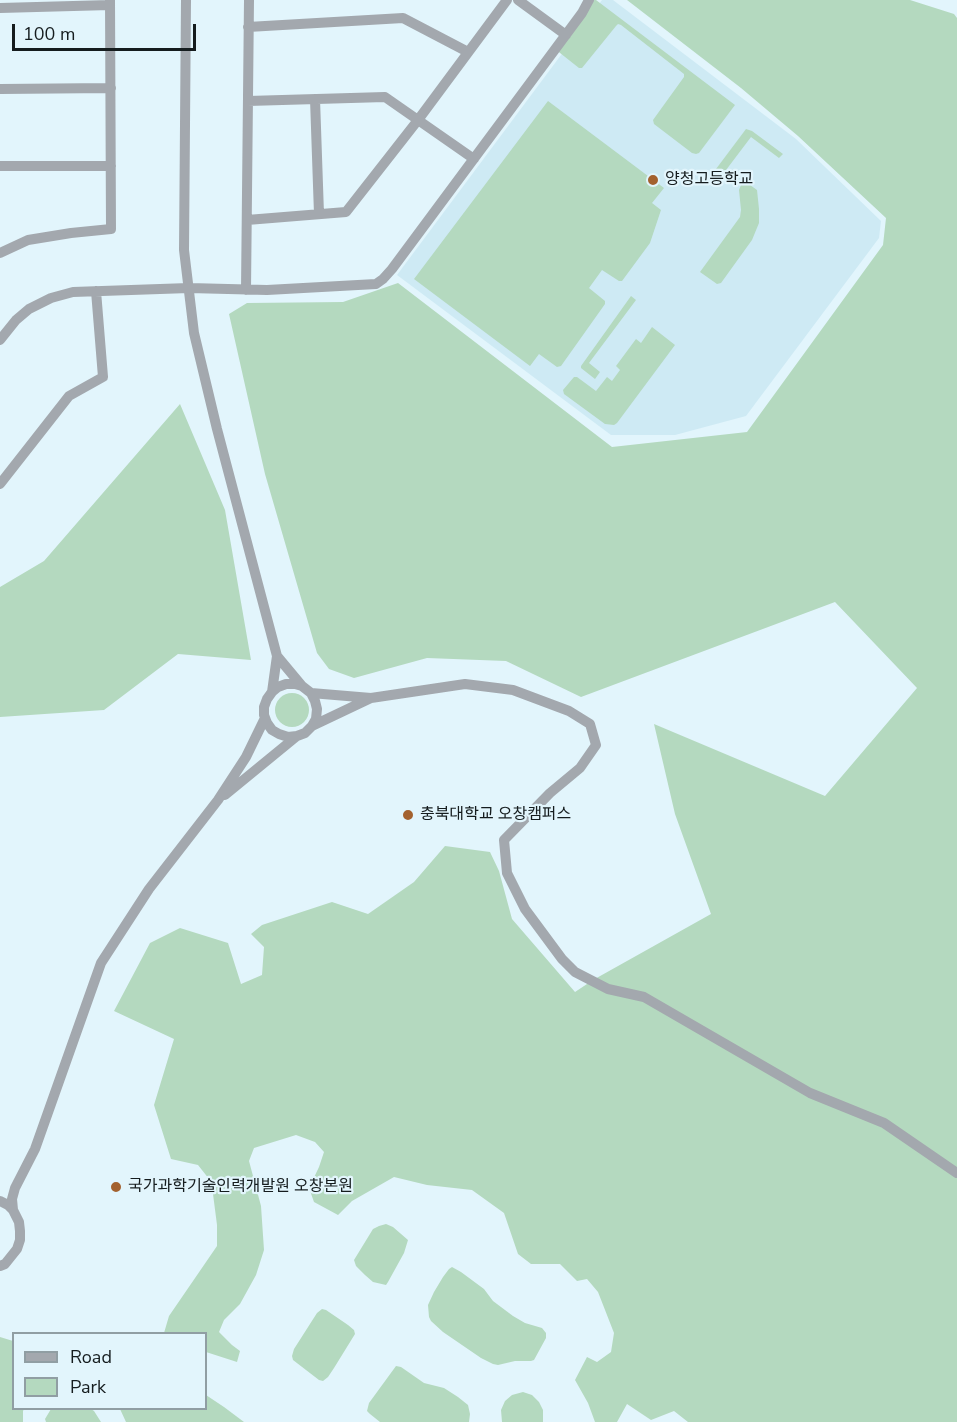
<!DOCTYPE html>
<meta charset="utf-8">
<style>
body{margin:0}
#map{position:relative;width:957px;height:1422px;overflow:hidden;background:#e2f5fc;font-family:"Nunito Sans",sans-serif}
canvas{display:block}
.legend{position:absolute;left:12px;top:1332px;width:195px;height:78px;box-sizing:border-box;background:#e2f5fc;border:2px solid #909ea3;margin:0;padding:8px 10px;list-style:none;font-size:18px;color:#151c1e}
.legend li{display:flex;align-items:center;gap:12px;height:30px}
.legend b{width:30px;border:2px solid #909ea3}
.scale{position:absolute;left:12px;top:24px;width:184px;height:27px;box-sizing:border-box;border:3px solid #151c1e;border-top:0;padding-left:8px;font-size:18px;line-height:21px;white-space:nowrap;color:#151c1e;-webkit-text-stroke:4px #e2f5fc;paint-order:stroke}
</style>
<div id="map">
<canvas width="957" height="1422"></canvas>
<ul class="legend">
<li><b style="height:8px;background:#a3a8ae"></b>Road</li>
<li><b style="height:16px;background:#b4d9bf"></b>Park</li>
</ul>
<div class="scale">100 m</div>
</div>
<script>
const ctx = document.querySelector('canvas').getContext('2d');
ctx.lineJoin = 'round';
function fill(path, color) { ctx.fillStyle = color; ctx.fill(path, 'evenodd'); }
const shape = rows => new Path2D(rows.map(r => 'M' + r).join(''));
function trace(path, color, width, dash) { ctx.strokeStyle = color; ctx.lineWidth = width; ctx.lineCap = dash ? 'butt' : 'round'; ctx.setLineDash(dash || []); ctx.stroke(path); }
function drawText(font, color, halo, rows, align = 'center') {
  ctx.font = font + ' "Nunito Sans","Noto Sans KR",sans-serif'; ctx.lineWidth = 4.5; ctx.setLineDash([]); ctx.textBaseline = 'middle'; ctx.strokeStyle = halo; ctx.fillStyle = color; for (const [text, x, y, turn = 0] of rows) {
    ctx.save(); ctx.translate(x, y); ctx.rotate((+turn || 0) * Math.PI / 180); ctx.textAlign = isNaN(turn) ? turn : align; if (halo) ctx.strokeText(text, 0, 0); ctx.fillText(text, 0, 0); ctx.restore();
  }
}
const built = shape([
 [602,0,613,0,796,139,881,221,879,238,746,416,675,435,611,435,397,275]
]);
const green = shape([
 [589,0,596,0,735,105,699,153,696,154,692,153,654,124,653,120,684,77,684,74,621,25,618,24,616,26,582,68,579,68,555,49],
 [627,0,910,0,954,14,957,18,957,1422,688,1422,674,1411,651,1420,627,1404,617,1422,595,1422,588,1403,575,1380,587,1357,597,1362,611,1352,614,1333,598,1292,587,1279,577,1281,560,1264,531,1264,518,1254,504,1213,472,1190,427,1185,394,1177,352,1201,338,1215,314,1202,309,1188,319,1167,324,1152,315,1142,296,1135,254,1148,249,1161,261,1206,264,1250,256,1275,240,1304,224,1320,219,1332,232,1345,240,1351,237,1362,206,1352,206,1334,164,1333,169,1316,217,1246,217,1225,213,1194,213,1184,198,1165,171,1159,154,1105,174,1039,114,1011,150,943,180,928,228,943,241,984,262,975,264,947,251,934,262,925,332,902,368,914,414,882,445,846,490,852,499,871,512,919,575,992,593,980,711,914,675,814,654,724,825,796,917,688,835,602,581,697,506,661,427,658,354,678,329,669,317,653,265,474,229,314,247,303,343,302,398,283,612,447,747,432,883,245,886,218,798,136,741,88],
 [548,101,664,188,652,203,661,210,650,243,622,281,619,281,602,270,589,288,605,301,605,304,561,366,557,367,539,354,530,366,414,279],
 [746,129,752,131,783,154,779,158,751,137,723,174,718,175,716,172,716,169],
 [743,180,757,190,759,209,759,223,752,240,721,283,717,284,700,272,740,217,741,210,739,190],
 [631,296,636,300,589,363,600,372,595,379,581,368,581,366],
 [652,327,675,345,617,423,614,425,605,424,564,394,563,390,574,377,577,377,596,391,607,377,612,381,620,370,616,366,636,339,641,343],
 [180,404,225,510,251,660,178,654,104,710,0,717,0,587,44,561],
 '275 710a17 17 0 1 1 34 0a17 17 0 1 1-34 0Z',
 [386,1224,393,1227,408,1240,404,1253,388,1282,386,1285,373,1282,365,1275,356,1266,354,1260,373,1229,379,1226],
 [452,1267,461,1272,484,1289,493,1301,513,1316,525,1323,542,1328,546,1333,546,1338,534,1360,531,1361,515,1361,498,1365,493,1364,481,1358,443,1332,431,1321,429,1317,428,1305,434,1292,443,1277,449,1269],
 [322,1309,326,1310,348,1325,354,1330,355,1334,334,1368,328,1377,323,1381,319,1380,293,1360,292,1356,294,1349,317,1313],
 [0,1337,13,1341,14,1408,24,1409,23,1411,23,1422,0,1422],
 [396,1366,401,1367,424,1383,444,1388,458,1397,468,1405,470,1414,469,1422,380,1422,370,1414,367,1411,369,1403],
 [523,1392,532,1395,539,1402,543,1410,543,1422,502,1422,501,1410,505,1401,512,1395],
 [206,1395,224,1407,244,1422,126,1422,120,1409,206,1408],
 [91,1409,94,1411,101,1422,46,1422,45,1419,51,1409]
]);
const minor = shape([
 [186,0,184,250,194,333,217,429,277,656,272,692],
 [518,0,566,35],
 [0,8,110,5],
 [248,27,403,18,468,52],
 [0,89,111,88],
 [315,99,319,214],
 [248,101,385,97,474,159],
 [0,166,111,166],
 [247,220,346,212,418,120,507,0],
 [0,253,28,240,71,233,111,229,110,0],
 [246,290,249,0],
 [0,340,16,320,29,309,51,298,73,292,189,288,267,290,376,284,383,279,392,269,582,13,589,0],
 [0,484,69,396,103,377,96,291],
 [277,656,302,686,311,693,315,701,317,709,316,719,312,726,305,733,297,736,288,737,279,734,272,730,267,723,264,715,264,707,267,699,272,692,278,687,286,684,295,684,302,686],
 [311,693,371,698,465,684,513,690,569,711,590,724,596,745,580,768,550,793,504,840,507,873,525,909,562,959,575,972,608,989,644,997,810,1093,884,1123,957,1173],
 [312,726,371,698],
 [225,795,297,736],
 [0,1201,8,1205,13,1210,19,1222,20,1231,20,1240,17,1249,5,1264,0,1266],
 [13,1210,12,1199,15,1188,35,1149,101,963,149,889,218,800,246,757,265,718]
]);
const markers = [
 [653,180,6,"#a3612e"],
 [408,815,6,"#a3612e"],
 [116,1187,6,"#a3612e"]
];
const poiNames = [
 ["양청고등학교",665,180],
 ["충북대학교 오창캠퍼스",420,815],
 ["국가과학기술인력개발원 오창본원",128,1187]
];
fill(built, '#ceeaf4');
fill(green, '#b4d9bf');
trace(minor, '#a3a8ae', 10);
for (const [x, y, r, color] of markers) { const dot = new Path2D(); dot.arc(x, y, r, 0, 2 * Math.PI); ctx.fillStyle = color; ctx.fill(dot); trace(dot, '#e2f5fc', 2); }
drawText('16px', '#151c1e', '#e2f5fc', poiNames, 'left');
</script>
